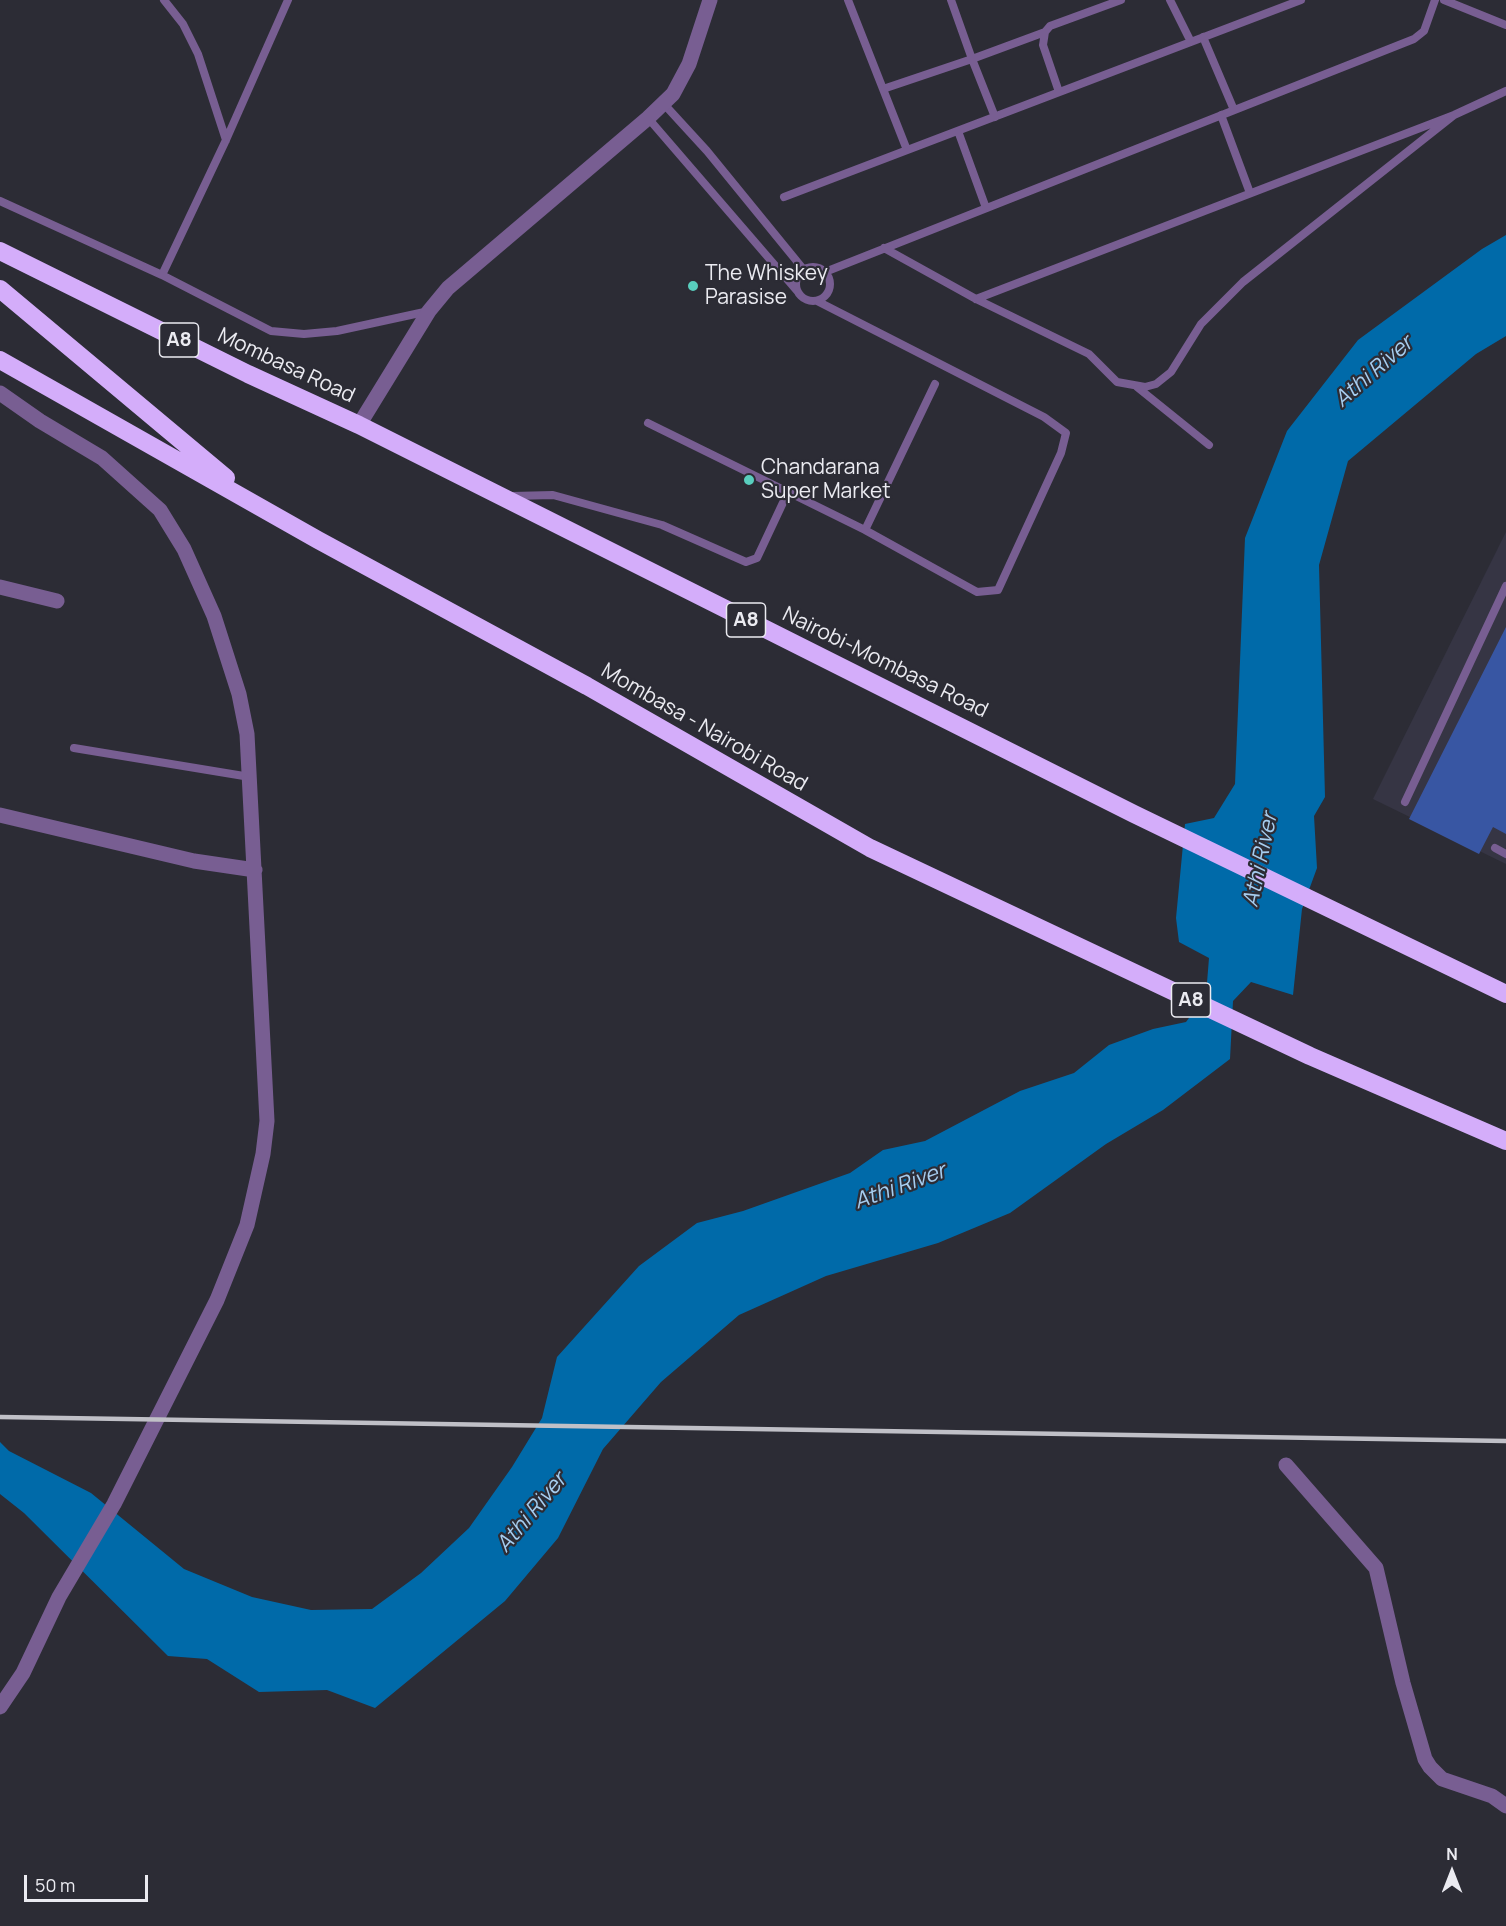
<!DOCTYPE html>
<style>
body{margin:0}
#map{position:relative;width:1506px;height:1926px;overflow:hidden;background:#2c2c35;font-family:Manrope,sans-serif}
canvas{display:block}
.north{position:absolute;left:1422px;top:1842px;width:60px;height:60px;-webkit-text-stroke:4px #2c2c35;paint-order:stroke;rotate:0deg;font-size:16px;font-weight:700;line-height:24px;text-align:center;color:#ebebf1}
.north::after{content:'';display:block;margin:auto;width:21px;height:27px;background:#ebebf1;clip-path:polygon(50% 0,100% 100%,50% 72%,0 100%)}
.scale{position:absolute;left:24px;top:1875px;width:124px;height:27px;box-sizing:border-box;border:3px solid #ebebf1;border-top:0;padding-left:8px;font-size:18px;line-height:21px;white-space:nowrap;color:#ebebf1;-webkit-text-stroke:4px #2c2c35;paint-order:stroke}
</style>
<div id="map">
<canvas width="1506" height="1926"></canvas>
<div class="north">N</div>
<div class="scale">50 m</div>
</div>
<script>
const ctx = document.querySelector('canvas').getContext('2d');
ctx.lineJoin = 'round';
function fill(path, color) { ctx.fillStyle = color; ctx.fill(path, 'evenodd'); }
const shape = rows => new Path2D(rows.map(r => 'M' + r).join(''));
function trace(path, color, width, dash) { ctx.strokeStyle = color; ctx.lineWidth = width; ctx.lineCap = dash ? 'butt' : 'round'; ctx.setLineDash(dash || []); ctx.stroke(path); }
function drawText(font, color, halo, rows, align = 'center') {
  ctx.font = font + ' Manrope,sans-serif'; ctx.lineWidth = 4.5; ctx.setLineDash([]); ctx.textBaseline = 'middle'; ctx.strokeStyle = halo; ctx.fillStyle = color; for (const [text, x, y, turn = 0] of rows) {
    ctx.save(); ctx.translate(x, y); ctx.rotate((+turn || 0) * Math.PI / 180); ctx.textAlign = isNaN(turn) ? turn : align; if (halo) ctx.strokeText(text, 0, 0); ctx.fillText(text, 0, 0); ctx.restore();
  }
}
const built = shape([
 [1506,532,1506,864,1373,799]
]);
const water = shape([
 [1506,235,1506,336,1476,354,1348,461,1319,565,1325,797,1314,816,1317,868,1302,909,1293,995,1251,982,1233,1001,1230,1059,1163,1110,1106,1144,1010,1213,938,1243,826,1276,739,1315,661,1382,603,1449,558,1538,505,1601,375,1708,327,1690,259,1692,207,1659,168,1656,24,1513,0,1494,0,1442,9,1451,91,1493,184,1569,252,1597,311,1610,372,1609,421,1573,469,1528,512,1467,542,1418,557,1357,639,1266,697,1223,743,1211,850,1173,883,1150,925,1141,1020,1091,1074,1073,1109,1045,1153,1029,1186,1022,1206,995,1209,958,1179,942,1176,918,1185,824,1214,818,1235,784,1245,538,1287,431,1358,340,1482,249]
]);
const building = shape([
 [1506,627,1506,834,1493,827,1479,854,1409,819]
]);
const lane = shape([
 [164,0,183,24,198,54,226,140],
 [848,0,907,150],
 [951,0,972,59,1045,32],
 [1170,0,1191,42],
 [1444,0,1506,25],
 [1203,37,1234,110],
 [883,89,972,59,995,117],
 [1059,92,1043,45,1045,32,1050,26,1121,0],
 [663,103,707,151,804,270],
 [1221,115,1250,193],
 [648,118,798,292],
 [958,131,986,208],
 [784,197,1301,0],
 [0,201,162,275,271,331,304,334,337,331,429,311],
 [884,248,976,299,1089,354,1117,382,1145,387,1156,384,1171,372,1201,324,1243,282,1454,115],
 '796 284a17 17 0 1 1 34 0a17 17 0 1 1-34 0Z',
 [825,272,1414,39,1424,31,1435,0],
 [162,275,226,140,288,0],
 [976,299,1454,115,1506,91],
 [1137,387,1209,445],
 [788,492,865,530,977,592,998,590,1061,453,1066,433,1044,417,817,301],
 [512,496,553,495,662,525,746,562,757,558,788,492,648,423],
 [865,530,935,384],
 [74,748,250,777],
 [1405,802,1506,586],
 [1495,848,1506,854]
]);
const street = shape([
 [0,393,40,421,102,458,160,510,184,549,214,616,239,694,247,734,267,1121,263,1154,247,1225,217,1300,114,1504,59,1597,23,1673,0,1707],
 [359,425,429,311,448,288,648,118,673,94,689,64,710,0],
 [0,587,57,601],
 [0,815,194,861,255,870],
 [1286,1465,1376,1568,1403,1683,1425,1759,1430,1767,1442,1779,1492,1796,1506,1806]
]);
const highway = shape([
 [0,251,248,374,359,425,1134,814,1506,994],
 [0,289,226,478],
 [0,360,318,540,587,686,870,848,1310,1056,1506,1141]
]);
const rail = shape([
 [0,1417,1506,1441]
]);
const markers = [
 [693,286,6,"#59cebe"],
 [749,480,6,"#59cebe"]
];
const shields = [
 [179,340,39],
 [746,620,39],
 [1191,1000,39]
];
const shieldNames = [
 ["A8",179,340],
 ["A8",746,620],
 ["A8",1191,1000]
];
const poiNames = [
 ["The Whiskey",705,274],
 ["Parasise",705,298],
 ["Chandarana",761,468],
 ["Super Market",761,492]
];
const streetNames = [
 ["Mombasa Road",286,366,25],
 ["Nairobi-Mombasa Road",885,663,26],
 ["Mombasa - Nairobi Road",704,728,30]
];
const waterNames = [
 ["Athi River",1374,372,-41],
 ["Athi River",1261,860,-78],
 ["Athi River",900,1187,-20],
 ["Athi River",532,1513,-50]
];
fill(built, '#363544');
fill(water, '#006aa9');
fill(building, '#3856a3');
trace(lane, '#785e92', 8);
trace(street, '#785e92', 15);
trace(highway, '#d4adfa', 18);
trace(rail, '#c0c0c7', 4.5);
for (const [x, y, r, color] of markers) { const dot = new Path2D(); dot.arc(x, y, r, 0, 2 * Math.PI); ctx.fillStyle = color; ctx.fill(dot); trace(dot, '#2c2c35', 2); }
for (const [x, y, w] of shields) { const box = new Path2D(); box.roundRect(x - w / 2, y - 17, w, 34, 4.5); ctx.fillStyle = '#2c2c35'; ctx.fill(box); trace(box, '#ebebf1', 1.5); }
drawText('bold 20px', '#ebebf1', null, shieldNames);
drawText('21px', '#ebebf1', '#2c2c35', poiNames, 'left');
drawText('21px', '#ebebf1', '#2c2c35', streetNames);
drawText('italic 22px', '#a6cdef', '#2c2c35', waterNames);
</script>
